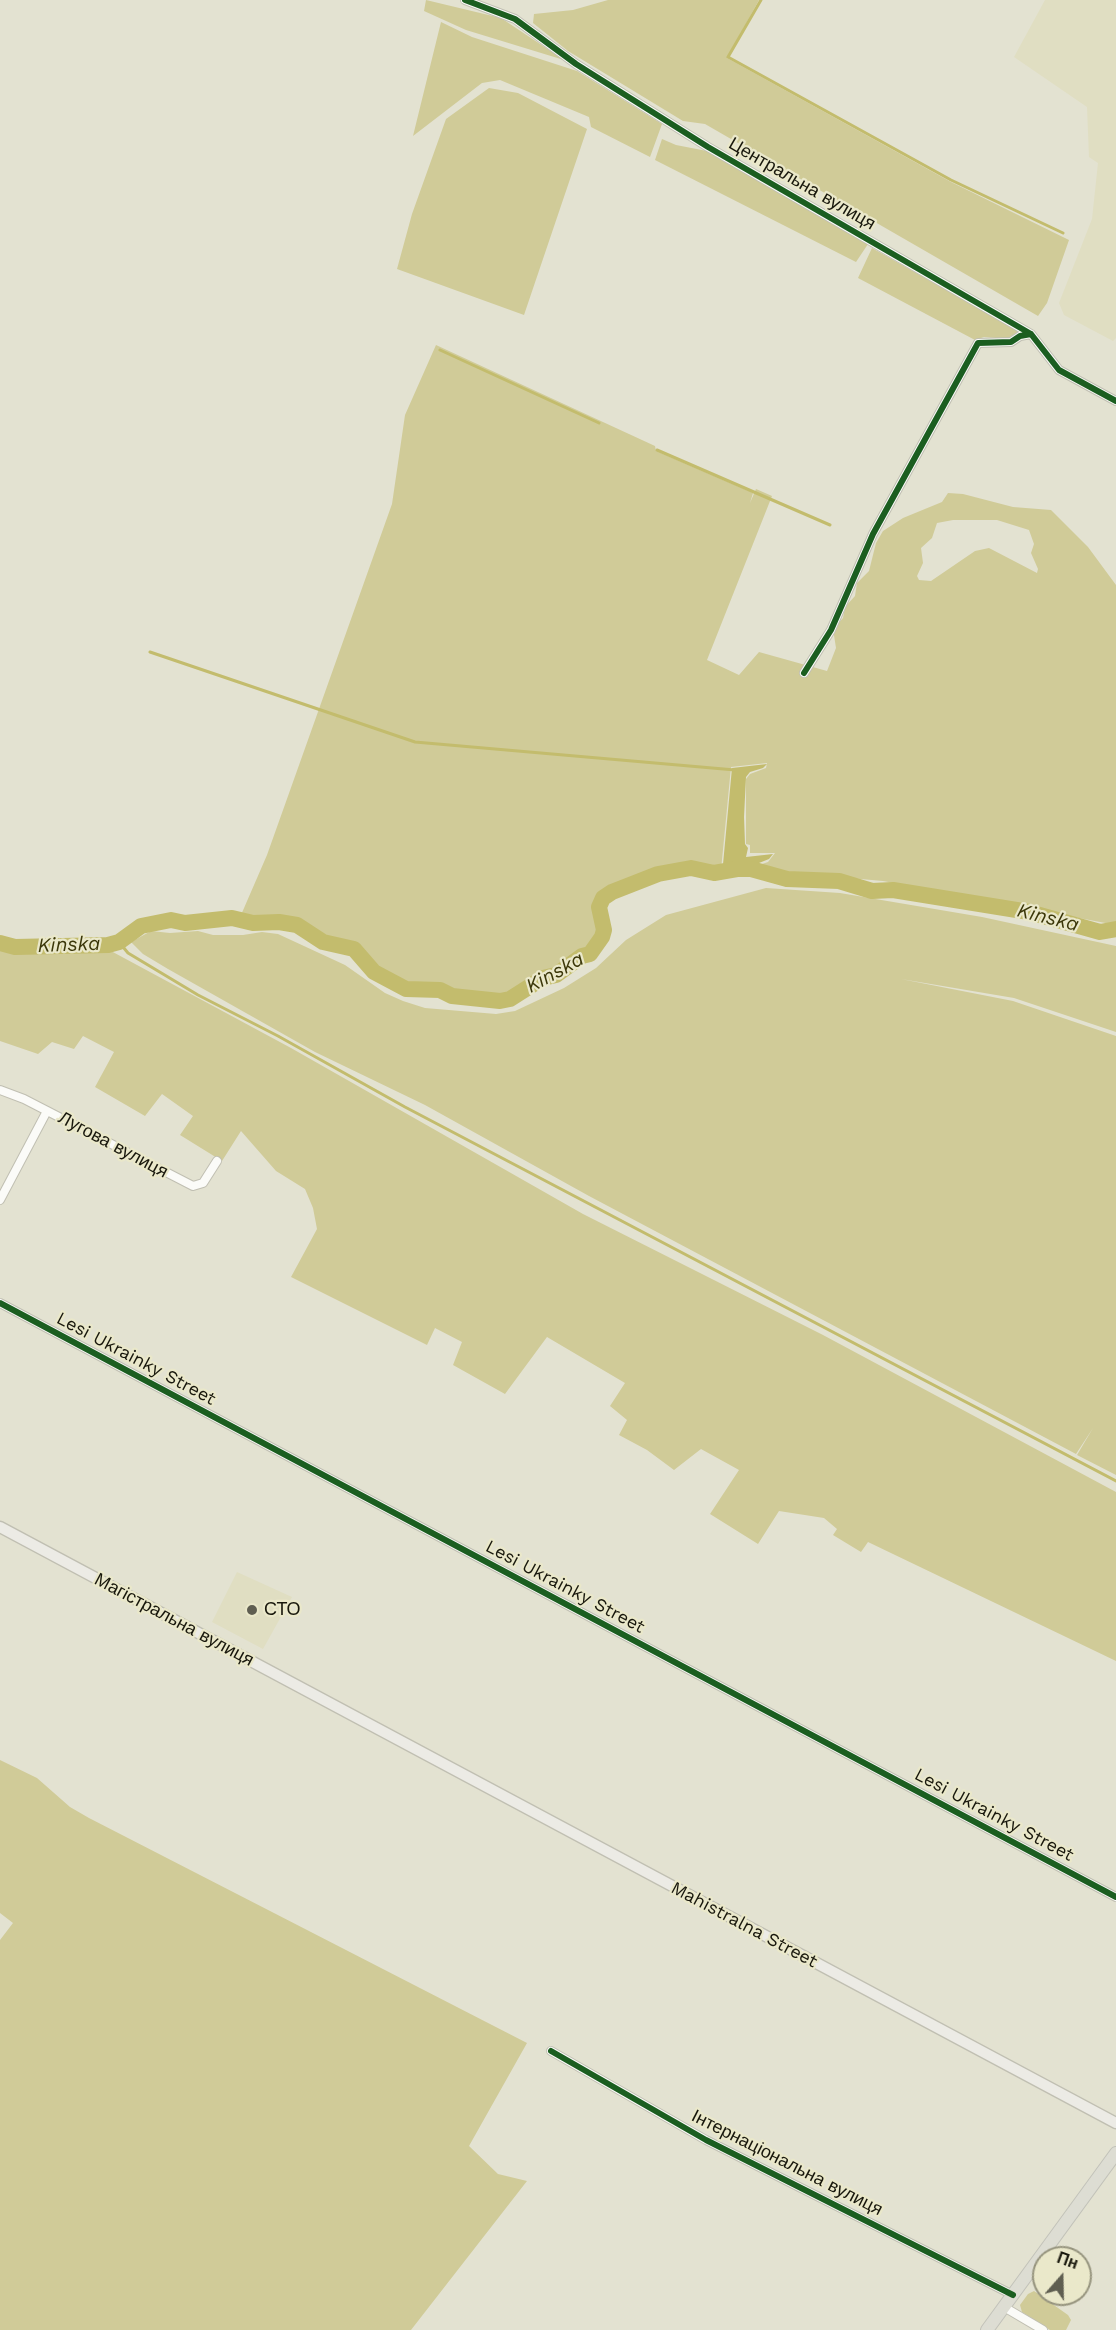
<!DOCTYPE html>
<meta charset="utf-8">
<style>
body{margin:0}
#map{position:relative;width:1116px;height:2330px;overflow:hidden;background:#e3e2d1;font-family:"Work Sans",sans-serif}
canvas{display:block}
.north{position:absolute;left:1032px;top:2246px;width:60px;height:60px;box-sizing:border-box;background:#eae8ca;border:2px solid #96947e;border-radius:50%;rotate:20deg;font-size:16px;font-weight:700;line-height:24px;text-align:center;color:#18170c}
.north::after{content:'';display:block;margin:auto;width:21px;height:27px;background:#5f5e51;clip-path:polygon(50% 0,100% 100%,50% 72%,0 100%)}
</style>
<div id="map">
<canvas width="1116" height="2330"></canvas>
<div class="north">Пн</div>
</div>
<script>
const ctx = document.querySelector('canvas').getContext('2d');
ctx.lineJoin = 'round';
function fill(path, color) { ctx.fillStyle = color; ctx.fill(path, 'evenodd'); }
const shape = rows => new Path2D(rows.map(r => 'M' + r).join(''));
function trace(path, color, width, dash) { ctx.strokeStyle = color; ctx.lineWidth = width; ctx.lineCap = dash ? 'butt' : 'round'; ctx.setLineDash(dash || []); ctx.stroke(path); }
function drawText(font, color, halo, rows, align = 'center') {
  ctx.font = font + ' "Work Sans",sans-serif'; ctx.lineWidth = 4.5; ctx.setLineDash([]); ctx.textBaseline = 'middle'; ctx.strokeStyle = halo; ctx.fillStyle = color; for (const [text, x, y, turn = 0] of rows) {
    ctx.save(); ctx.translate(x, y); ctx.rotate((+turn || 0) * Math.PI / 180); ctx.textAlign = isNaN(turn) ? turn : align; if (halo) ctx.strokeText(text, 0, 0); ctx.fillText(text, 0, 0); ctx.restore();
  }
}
const built = shape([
 [1045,0,1116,0,1116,338,1113,341,1064,315,1059,303,1092,219,1098,163,1089,157,1087,107,1014,57],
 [237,1572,292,1597,263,1649,212,1622]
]);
const green = shape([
 [426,0,501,18,564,60,466,30,424,11],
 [608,0,759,0,727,58,951,182,1069,240,1047,303,1038,316,705,124,683,121,568,51,533,23,534,14,573,10],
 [441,22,472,37,577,71,662,124,650,157,591,127,589,117,500,80,482,83,413,136],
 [489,88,518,93,587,129,524,315,397,269,412,214,446,119],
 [662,139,676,145,712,152,868,244,856,262,655,160],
 [872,248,1019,331,1007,339,984,337,975,340,858,278],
 [436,345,655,446,656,451,753,493,750,503,756,489,772,496,707,660,739,675,759,652,827,671,836,648,833,629,843,618,845,607,855,596,857,583,869,571,876,543,883,531,903,518,942,502,948,493,963,494,1013,507,1051,510,1088,547,1116,585,1116,925,883,881,770,871,756,866,768,862,775,853,750,853,750,845,746,844,746,779,750,774,766,768,767,763,731,767,721,870,716,871,699,864,679,866,630,878,610,889,601,894,594,906,600,935,594,944,551,973,500,998,439,986,413,987,396,982,377,968,361,946,323,936,301,924,241,915,267,855,392,504,405,415],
 [953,520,997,520,1029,530,1034,544,1031,553,1038,569,1037,573,989,548,975,551,931,581,919,580,917,576,923,563,921,548,932,538,937,523],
 [766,888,840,893,982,917,1116,946,1116,1032,1014,998,901,979,1013,1001,1116,1036,1116,1475,1077,1455,1093,1428,1076,1454,589,1196,425,1105,315,1052,168,969,143,954,131,942,151,931,170,933,198,931,213,935,243,935,262,932,278,934,345,965,385,993,403,1001,425,1008,496,1014,515,1011,564,988,596,968,626,940,666,915],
 [0,948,32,952,111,951,291,1048,583,1214,823,1335,1116,1492,1116,1661,868,1542,861,1552,833,1535,837,1529,824,1518,779,1511,758,1544,710,1514,739,1470,701,1449,674,1470,647,1450,619,1435,627,1420,610,1406,625,1383,547,1337,505,1394,453,1365,462,1342,435,1328,427,1345,291,1277,317,1229,313,1208,305,1189,276,1171,241,1131,222,1161,180,1135,193,1116,162,1094,145,1116,95,1087,114,1052,83,1036,74,1049,52,1042,38,1054,0,1041],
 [0,1760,37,1778,70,1807,89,1818,527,2043,469,2146,498,2174,527,2181,411,2330,0,2330,0,1940,13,1923,0,1913],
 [1034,2291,1068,2315,1071,2320,1066,2330,1050,2330,1022,2312,1020,2305,1028,2294]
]);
const water = shape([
 [767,764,763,768,750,772,746,777,744,817,745,844,748,848,746,857,773,854,769,859,754,865,758,868,757,874,740,870,722,875,732,768]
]);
const stream = shape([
 [761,0,728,57,951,180,1063,233],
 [440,350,599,423],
 [657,450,830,525],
 [150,652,415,742,735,770],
 [119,942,128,953,198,995,278,1036,405,1107,1116,1481]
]);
const river = shape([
 [0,943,15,947,108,945,119,942,141,926,171,920,185,923,232,918,253,923,279,922,297,925,323,942,354,949,374,972,406,989,440,990,452,996,500,1001,510,999,543,978,556,975,582,956,590,954,602,937,604,930,599,907,603,898,612,892,658,874,691,868,714,873,737,869,751,869,787,879,839,881,872,891,893,890,1029,912,1100,932,1116,929]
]);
const minor = shape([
 [465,0,515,19,576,64,708,147,1031,334,1059,370,1116,401],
 [804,673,831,630,873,534,978,343,1011,342,1020,336,1031,334],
 [0,1090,24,1099,193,1186,203,1183,217,1161],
 [0,1200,47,1111],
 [0,1303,1116,1897],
 [551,2051,706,2140,1013,2295],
 [1004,2307,1043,2330]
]);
const secondary = shape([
 [0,1527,1116,2123]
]);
const primary = shape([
 [987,2330,1116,2153]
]);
const cycleway = shape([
 [465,0,515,19,576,64,708,147,1031,334,1059,370,1116,401],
 [804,673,831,630,873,534,978,343,1011,342,1020,336,1031,334],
 [0,1303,1116,1897],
 [551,2051,706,2140,1013,2295]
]);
const markers = [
 [252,1610,6,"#5f5e51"]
];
const streetNames = [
 ["Центральна вулиця",802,184,30],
 ["Лугова вулиця",113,1145,28],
 ["Lesi Ukrainky Street",136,1359,28],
 ["Lesi Ukrainky Street",565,1587,28],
 ["Магістральна вулиця",174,1620,28],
 ["Lesi Ukrainky Street",994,1815,28],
 ["Mahistralna Street",744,1925,28],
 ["Інтернаціональна вулиця",787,2163,27]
];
const poiNames = [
 ["СТО",264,1610]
];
const waterNames = [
 ["Kinska",1048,918,14],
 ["Kinska",69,945,-2],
 ["Kinska",555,973,-29]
];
fill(built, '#e0dec2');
fill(green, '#d0cb98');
fill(water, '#c3bc6d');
trace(stream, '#c3bc6d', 3);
trace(river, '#c3bc6d', 16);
trace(minor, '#c0bfb2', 10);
trace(secondary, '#c0bfb2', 13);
trace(primary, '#c2c2b9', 14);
trace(minor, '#fbfbf8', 8);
trace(secondary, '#ecebe5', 10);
trace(primary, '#ddddd3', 12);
trace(cycleway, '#1b5e20', 6);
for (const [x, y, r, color] of markers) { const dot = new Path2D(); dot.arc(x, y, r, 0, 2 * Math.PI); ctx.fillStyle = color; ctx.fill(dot); trace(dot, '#eae8ca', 2); }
drawText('18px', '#18170c', '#eae8ca', streetNames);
drawText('18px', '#18170c', '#eae8ca', poiNames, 'left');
drawText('italic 20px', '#3b3709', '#eae8ca', waterNames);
</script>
